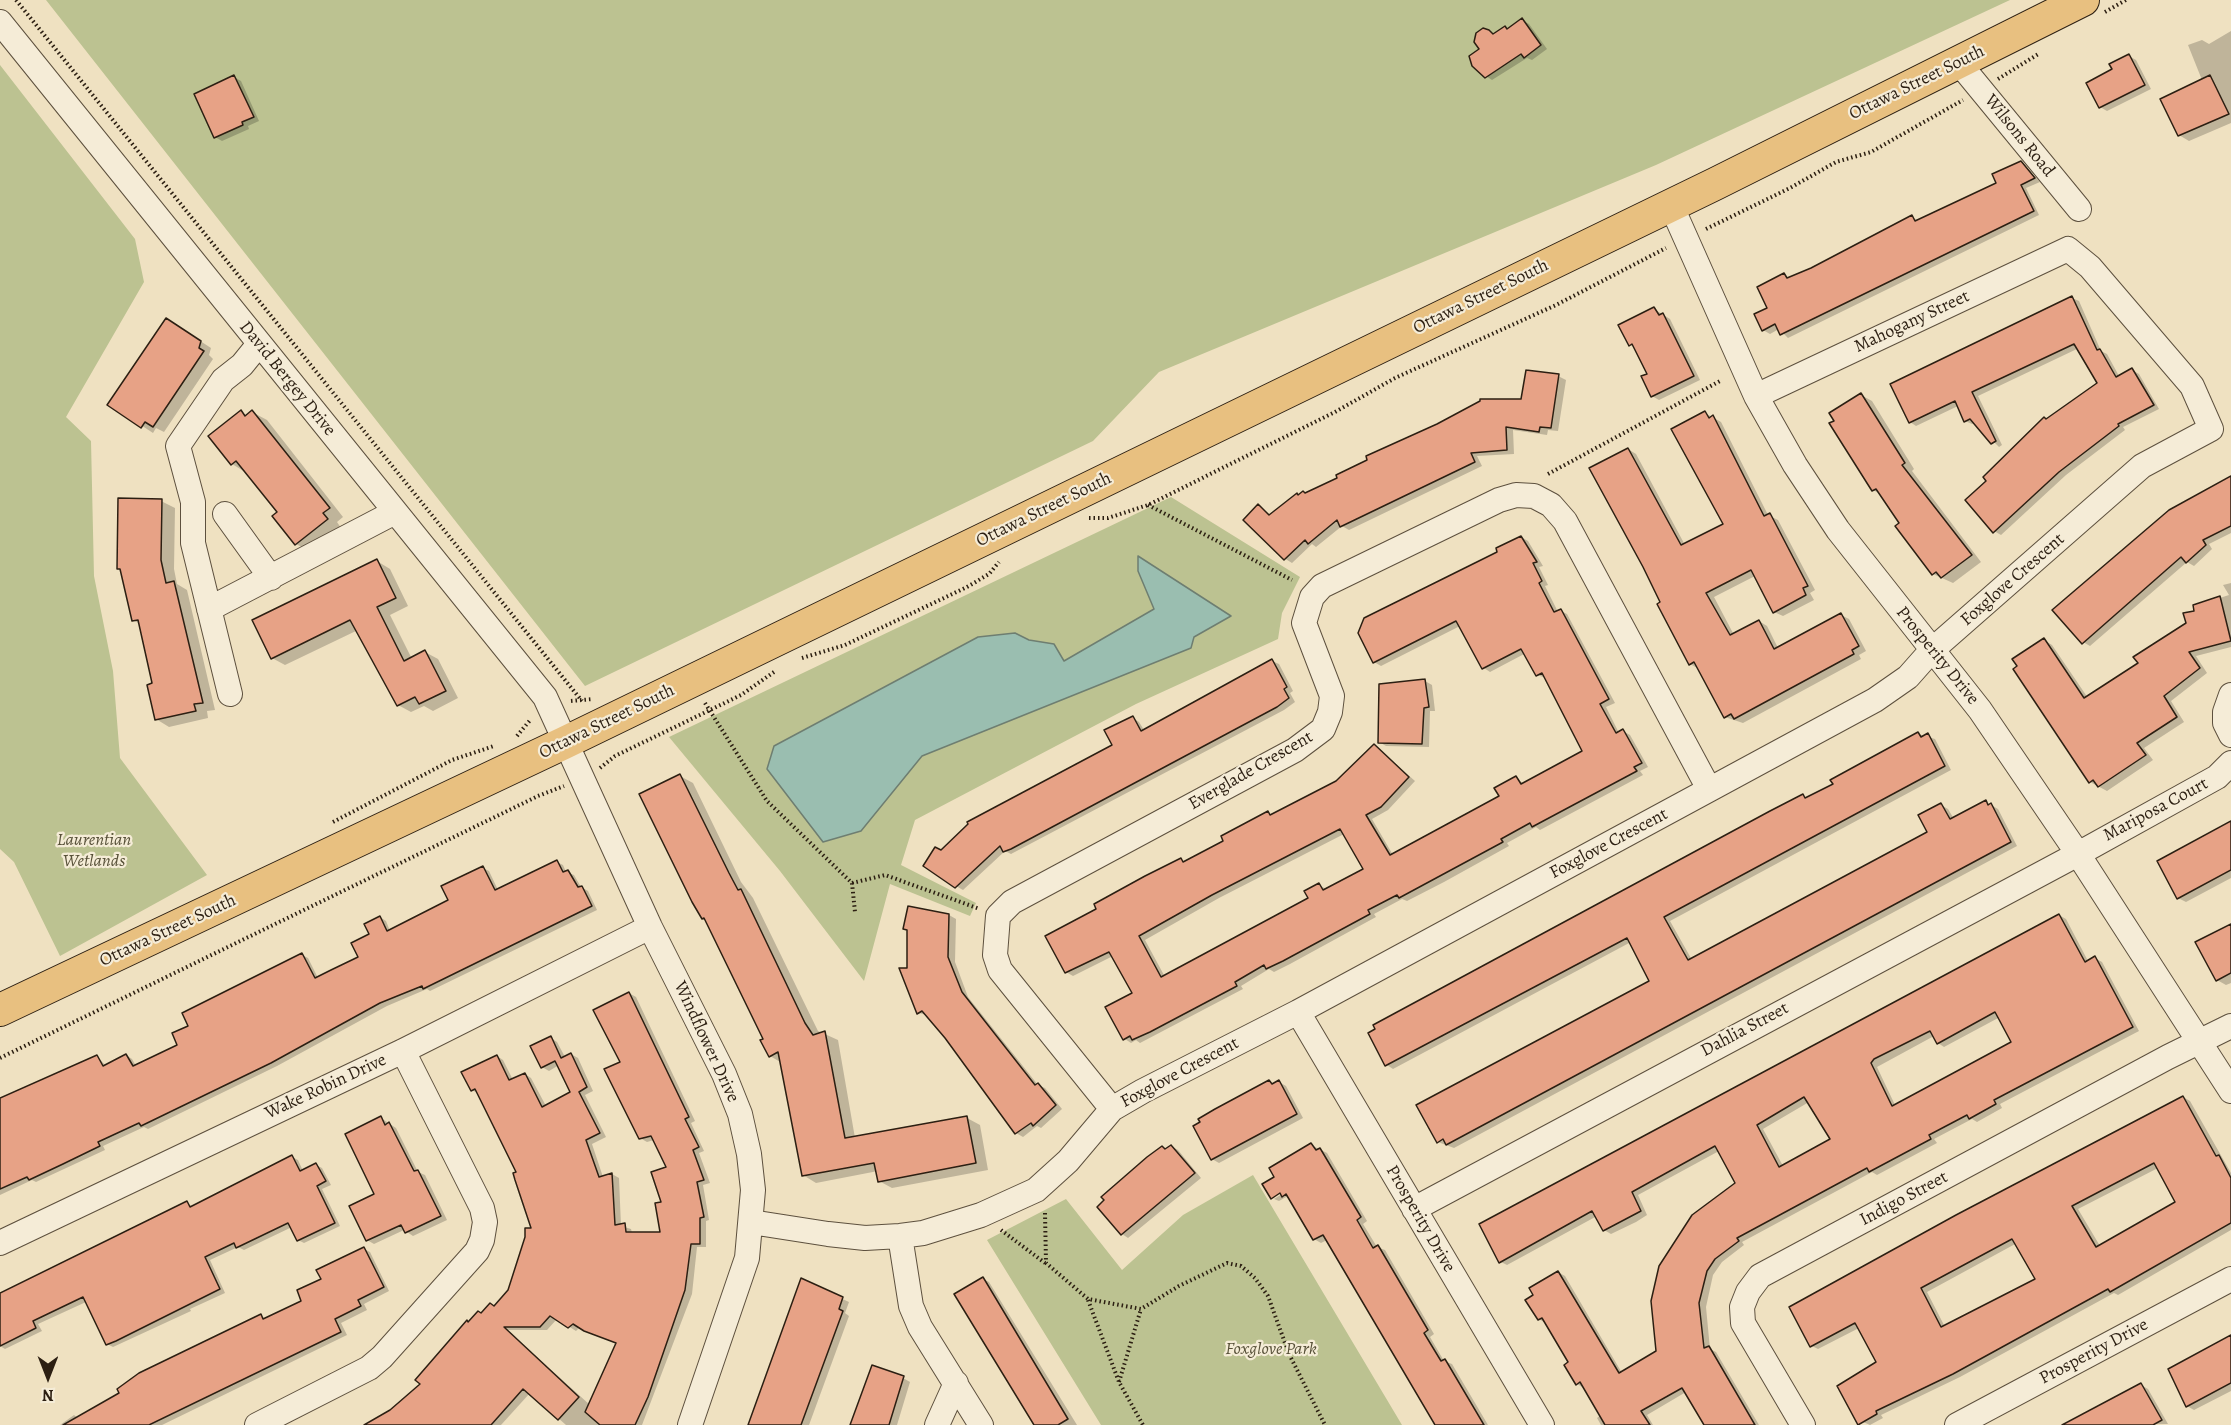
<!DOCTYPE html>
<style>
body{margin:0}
#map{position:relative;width:2231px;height:1425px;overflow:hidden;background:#efe1c1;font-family:Alegreya,serif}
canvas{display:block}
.north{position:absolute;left:18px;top:1347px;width:60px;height:60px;-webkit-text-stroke:4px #f5ecd7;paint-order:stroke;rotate:180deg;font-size:16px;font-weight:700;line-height:24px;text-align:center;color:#2c1f12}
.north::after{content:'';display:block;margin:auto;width:21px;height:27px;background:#2c1f12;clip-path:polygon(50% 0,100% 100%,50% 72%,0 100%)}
</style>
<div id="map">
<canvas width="2231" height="1425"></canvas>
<div class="north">N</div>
</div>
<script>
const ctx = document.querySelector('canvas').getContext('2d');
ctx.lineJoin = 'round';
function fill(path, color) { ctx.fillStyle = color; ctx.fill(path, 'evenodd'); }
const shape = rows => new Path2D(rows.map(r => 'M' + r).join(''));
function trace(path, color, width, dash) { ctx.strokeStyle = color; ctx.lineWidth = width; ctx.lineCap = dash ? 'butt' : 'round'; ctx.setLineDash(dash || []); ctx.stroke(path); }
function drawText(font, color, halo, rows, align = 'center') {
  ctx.font = font + ' Alegreya,serif'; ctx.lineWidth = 4.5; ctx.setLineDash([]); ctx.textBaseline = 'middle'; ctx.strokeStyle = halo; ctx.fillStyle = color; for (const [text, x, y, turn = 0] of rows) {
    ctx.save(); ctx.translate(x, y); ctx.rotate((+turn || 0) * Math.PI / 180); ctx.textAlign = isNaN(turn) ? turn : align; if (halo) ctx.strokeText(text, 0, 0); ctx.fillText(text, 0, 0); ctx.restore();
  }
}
const green = shape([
 [46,0,2010,0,1656,165,1159,372,1093,441,585,686],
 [0,65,135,239,144,282,66,417,91,441,94,576,113,671,120,758,207,875,60,956,14,862,0,849],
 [1171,497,1300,577,1282,613,1278,639,1136,704,915,820,901,865,976,903,970,916,890,884,864,981,780,871,669,737],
 [1253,1175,1402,1425,1101,1425,987,1240,1066,1199,1122,1270,1183,1215]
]);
const water = shape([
 [1138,556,1231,616,1194,637,1191,648,922,756,861,831,823,842,767,769,774,746,978,637,1015,633,1029,640,1054,644,1064,661,1154,609,1138,571,1138,556]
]);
const shadow = shape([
 [1522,20,1529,24,1547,49,1532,60,1527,58,1492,80,1486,76,1481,49,1489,31,1495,35,1505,27,1509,30],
 [2231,31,2231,123,2189,141,2179,135,2202,80,2188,45,2202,40,2209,44],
 [2129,56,2136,60,2151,89,2107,111,2100,107,2114,69],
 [234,77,241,81,259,121,248,126,249,129,222,141,215,137],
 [2021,162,2040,182,2026,188,2039,215,1788,338,1779,329,1770,334,1763,330,1784,275,1790,278,1812,269,1912,217,1919,221,1998,183],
 [2072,298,2079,301,2101,351,2107,354,2119,376,2132,370,2139,374,2159,409,2123,427,2125,430,2066,475,2001,535,1994,531,1988,481,2047,420,2099,383,2079,348,1978,396,2002,445,1999,447,1975,423,1972,424,1965,421,1958,406,1916,426,1910,422],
 [1654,309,1670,319,1700,380,1659,400,1652,396,1649,374,1636,348,1630,345],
 [177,326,211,348,209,355,213,359,164,432,156,428,153,433,109,404],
 [1558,376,1566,380,1558,431,1548,430,1547,435,1513,430,1514,454,1477,456,1482,466,1349,530,1342,526,1316,547,1312,544,1292,563,1284,558,1258,506,1271,515,1300,496,1522,401],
 [1861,395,1872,401,1914,469,1912,471,1981,562,1953,583,1933,574,1897,526,1901,523,1882,495,1873,490,1836,421],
 [241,412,247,416,252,412,267,420,343,517,337,522,341,528,311,552,296,544,279,512,247,473,232,464,210,437],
 [1705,413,1721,422,1768,515,1778,520,1815,590,1810,593,1814,600,1783,616,1774,612,1755,576,1714,597,1734,635,1759,621,1767,626,1778,648,1841,615,1849,619,1866,651,1859,655,1861,659,1743,723,1725,717,1699,669,1690,664,1662,603,1591,469,1628,449,1636,454,1685,545,1725,525],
 [2231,479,2231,533,2209,544,2212,549,2194,566,2187,562,2090,646,2083,642],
 [161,501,175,508,174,569,177,584,187,590,215,710,207,711,208,718,169,727,156,719,154,684,140,624,133,620,122,570,119,568],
 [1521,537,1528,541,1543,566,1539,567,1548,585,1545,586,1558,612,1561,611,1567,614,1615,703,1606,707,1619,733,1623,731,1630,735,1648,767,1640,771,1643,775,1540,830,1536,827,1507,843,1509,846,1444,882,1407,901,1402,899,1374,914,1376,917,1290,964,1274,972,1269,969,1241,986,1243,989,1140,1043,1136,1040,1131,1043,1125,1039,1107,1008,1134,993,1113,956,1073,976,1066,972,1098,910,1181,860,1185,862,1226,841,1268,813,1273,815,1337,782,1375,746,1415,781,1388,810,1372,819,1393,855,1501,797,1516,778,1524,784,1584,752,1546,678,1537,675,1526,653,1490,672,1484,668,1460,626,1381,666,1374,662,1499,552],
 [1344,834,1365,870,1326,889,1319,885,1310,899,1165,977,1145,940,1219,898],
 [377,561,390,569,408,606,390,615,412,659,425,652,438,659,458,698,433,711,424,706,411,712,398,705,358,630,285,665,272,658],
 [2231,583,2231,647,2196,656,2207,673,2171,701,2184,722,2144,748,2153,760,2107,791,2090,782,2044,640,2052,645,2088,698,2140,663,2187,623,2196,612,2195,606,2229,595,2223,585],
 [1272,661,1279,664,1293,691,1290,693,1295,702,1284,710,1011,854,1005,851,963,890,956,886,941,852,1114,746,1133,718,1139,722,1144,730],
 [1425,681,1432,685,1435,711,1430,711,1429,747,1386,746,1379,742],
 [1918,734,1935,739,1951,770,1670,921,1692,960,1929,832,1941,805,1948,809,1954,819,1986,802,1998,809,2017,846,1454,1148,1438,1142,1651,981,1631,942,1393,1069,1387,1065,1370,1034,1803,796,1807,799,1835,784],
 [680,776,693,783,741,882,753,898,818,1031,838,1040,855,1138,967,1118,980,1125,988,1170,892,1188,879,1181,878,1171,816,1183,803,1175,782,1063,770,1056,765,1040,707,921,703,918],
 [2231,823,2231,878,2186,902,2178,898],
 [557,862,563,865,566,872,574,875,581,887,588,891,597,910,430,991,427,989,387,1006,277,1066,148,1129,144,1127,103,1146,105,1150,36,1182,32,1180,0,1195,0,1100,97,1056,106,1066,126,1055,132,1059,136,1066,179,1045,190,1026,302,955,308,958,318,978,360,958,380,917,386,921,390,931,450,900,483,868,489,871,498,890],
 [949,915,956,919,955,962,968,997,1038,1085,1045,1088,1062,1109,1041,1128,1037,1126,1023,1137,1016,1133,989,1098,991,1097,927,1015,918,1013,908,969],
 [2059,915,2066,919,2088,961,2095,958,2102,962,2139,1031,2000,1104,2002,1108,1977,1122,1972,1119,1934,1139,1937,1143,1877,1175,1872,1172,1742,1242,1744,1245,1722,1262,1713,1275,1706,1307,1710,1349,1716,1352,1759,1425,1706,1425,1686,1392,1647,1415,1653,1425,1601,1425,1597,1418,1601,1415,1584,1388,1577,1384,1570,1363,1545,1323,1539,1319,1558,1272,1565,1276,1622,1373,1658,1352,1737,1183,1719,1151,1638,1195,1647,1215,1636,1222,1611,1234,1604,1230,1597,1216,1507,1265,1501,1262],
 [2000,1017,2013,1043,1895,1105,1877,1067,1934,1036,1938,1043,1944,1047],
 [1809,1102,1832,1140,1783,1166,1763,1129],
 [2231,925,2231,983,2226,985,2217,980],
 [629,993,636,997,695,1121,691,1123,704,1151,699,1153,710,1183,703,1185,709,1220,706,1221,706,1247,697,1247,692,1294,642,1425,566,1425,530,1393,501,1425,364,1425,391,1412,422,1384,469,1323,495,1307,509,1291,533,1229,518,1173,479,1094,472,1090,497,1056,503,1060,513,1080,525,1074,531,1078,546,1106,572,1093,559,1065,549,1071,542,1067,551,1038,557,1042,565,1057,571,1054,578,1058,593,1091,585,1095,606,1137,592,1144,603,1177,612,1174,619,1178,621,1226,631,1229,632,1233,662,1233,668,1168,654,1140,647,1142,640,1138,622,1063],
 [557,1319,576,1331,580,1327,618,1344,590,1405,507,1330,547,1330],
 [1269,1082,1274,1085,1279,1082,1286,1086,1303,1118,1219,1163,1212,1159],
 [2183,1097,2190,1101,2231,1173,2231,1230,2118,1295,2114,1293,1960,1377,1881,1415,1883,1418,1870,1425,1856,1419,1878,1362,1859,1328,1818,1349,1812,1346],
 [2158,1168,2177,1203,2100,1246,2078,1209],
 [2017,1243,2037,1280,1945,1327,1927,1292],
 [381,1118,396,1128,418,1172,425,1175,447,1220,413,1236,404,1230,374,1244,367,1240,376,1194],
 [1311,1145,1327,1153,1367,1221,1363,1224,1377,1247,1385,1250,1434,1334,1430,1337,1444,1361,1452,1364,1488,1425,1437,1425,1327,1240,1321,1243,1314,1239,1290,1199,1286,1197,1279,1201,1274,1199,1287,1191,1286,1188,1272,1198,1276,1177],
 [1171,1146,1178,1150,1201,1178,1128,1238,1122,1234],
 [292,1157,298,1160,303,1171,316,1165,322,1168,331,1185,322,1189,340,1226,304,1243,298,1240,292,1227,244,1250,238,1247,210,1260,225,1293,190,1309,191,1311,113,1347,107,1344,86,1302,38,1324,42,1331,5,1349,0,1346,0,1294,187,1203,193,1207],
 [364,1249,370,1252,389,1291,364,1304,367,1310,341,1323,347,1335,162,1425,60,1425,74,1415,78,1418,261,1316,266,1319,302,1302,323,1279],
 [983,1279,989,1282,1077,1425,1035,1425],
 [802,1280,849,1302,845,1313,849,1316,809,1425,749,1425],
 [2231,1337,2231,1391,2194,1410,2187,1406],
 [903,1378,910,1382,897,1425,852,1425],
 [2141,1385,2148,1389,2168,1424,2065,1425]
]);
const building = shape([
 [1522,18,1541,45,1524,58,1521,54,1485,78,1472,66,1469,56,1479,49,1474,42,1476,33,1483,28,1489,30,1493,34,1505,26,1507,29,1522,18],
 [2129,54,2145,85,2099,108,2086,83,2112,69,2109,64,2129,54],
 [234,75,254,117,242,122,243,125,214,138,194,94,234,75],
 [2210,75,2229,114,2178,136,2160,99,2210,75],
 [2021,161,2035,178,2021,185,2034,211,1780,335,1775,324,1762,331,1754,314,1767,308,1757,287,1784,273,1787,278,1811,268,1912,215,1915,221,1996,183,1992,174,2021,161],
 [2072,296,2097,350,2100,349,2116,377,2132,368,2154,405,2118,424,2119,426,2059,472,1993,533,1965,500,1986,481,1983,477,2044,417,2046,419,2097,383,2074,344,1972,392,1996,441,1991,444,1970,419,1964,422,1955,401,1909,423,1890,384,2072,296],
 [1654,307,1659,315,1663,313,1694,376,1651,397,1641,376,1647,374,1632,344,1629,346,1618,325,1654,307],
 [166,318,201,341,199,348,204,351,153,427,145,422,141,428,107,405,166,318],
 [1526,370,1559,374,1551,428,1540,427,1539,432,1506,427,1507,450,1471,453,1475,462,1340,527,1337,520,1308,544,1305,540,1284,560,1243,520,1258,504,1269,515,1297,493,1298,495,1303,491,1305,493,1337,478,1336,475,1367,460,1366,456,1437,424,1480,401,1480,399,1521,399,1526,370],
 [1861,393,1905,463,1902,465,1972,555,1941,578,1936,572,1932,575,1895,526,1899,523,1876,489,1872,491,1829,423,1834,421,1829,413,1861,393],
 [241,410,245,416,252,410,330,508,323,513,328,519,295,545,272,516,277,512,236,461,231,465,208,436,241,410],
 [1705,411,1709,418,1713,415,1764,516,1770,513,1808,586,1803,588,1806,595,1773,613,1751,570,1706,593,1730,635,1759,620,1774,649,1841,613,1859,646,1852,650,1854,654,1734,719,1731,714,1724,718,1694,662,1689,665,1657,604,1660,602,1643,567,1589,468,1628,448,1681,545,1723,524,1671,429,1705,411],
 [2231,476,2231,526,2203,540,2206,545,2186,563,2181,557,2082,644,2052,610,2169,510,2231,476],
 [118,498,162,499,161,560,166,583,174,581,203,703,194,704,196,711,155,720,147,685,152,683,138,620,132,621,120,569,117,569,118,498],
 [1521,536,1537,562,1533,563,1542,581,1539,583,1554,612,1561,609,1609,699,1600,704,1616,733,1623,729,1642,763,1634,767,1637,771,1532,827,1530,823,1501,839,1503,842,1399,898,1397,895,1368,910,1370,914,1283,961,1266,969,1264,965,1235,982,1237,986,1150,1032,1132,1040,1130,1036,1123,1040,1105,1007,1132,993,1109,952,1065,973,1045,936,1096,909,1094,904,1145,876,1181,858,1183,862,1223,841,1221,836,1268,811,1270,815,1336,781,1374,744,1409,777,1381,807,1366,815,1390,855,1499,796,1494,788,1516,776,1521,784,1582,751,1542,673,1536,676,1521,649,1482,669,1456,621,1373,663,1358,633,1364,618,1497,552,1496,548,1521,536],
 [1340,829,1363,869,1323,890,1319,883,1304,891,1308,898,1161,977,1139,936,1212,895,1340,829],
 [377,559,396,598,377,607,404,661,425,650,446,691,419,704,415,697,397,706,350,620,271,659,252,620,377,559],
 [2220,596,2231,641,2189,652,2200,668,2164,696,2177,717,2137,743,2146,755,2098,787,2093,780,2089,783,2013,669,2017,666,2012,659,2044,638,2084,698,2138,663,2133,657,2186,623,2183,613,2194,611,2193,605,2220,596],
 [1272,659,1287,687,1284,689,1289,698,1277,707,1011,849,1003,852,1000,846,955,888,923,866,935,847,941,850,968,824,967,822,1112,745,1104,730,1133,716,1141,731,1272,659],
 [1425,679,1429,707,1424,708,1422,744,1378,743,1379,684,1425,679],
 [1918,732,1921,737,1928,733,1945,766,1664,917,1688,960,1927,832,1918,815,1941,803,1950,819,1986,800,1988,805,1991,803,2011,842,1446,1145,1443,1139,1437,1143,1416,1105,1649,981,1627,938,1385,1066,1368,1033,1375,1029,1373,1025,1770,811,1803,794,1805,798,1833,784,1830,780,1918,732],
 [680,774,729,873,738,890,741,889,805,1023,813,1035,825,1031,845,1138,967,1116,976,1163,878,1182,874,1163,802,1176,778,1052,769,1057,760,1040,763,1039,704,918,702,919,692,902,639,794,680,774],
 [2231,821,2231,870,2177,899,2157,861,2231,821],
 [557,860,563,872,568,870,578,887,582,886,592,906,423,989,422,986,380,1003,271,1063,141,1126,139,1123,98,1142,100,1146,63,1164,29,1180,27,1177,0,1189,0,1098,97,1055,103,1066,126,1054,133,1066,177,1045,172,1033,188,1026,182,1013,302,953,315,978,331,970,358,957,351,943,369,934,364,924,380,916,387,931,448,900,441,886,483,866,495,890,557,860],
 [908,906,949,914,948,957,962,992,1035,1085,1038,1083,1056,1105,1033,1126,1031,1123,1015,1134,945,1038,922,1011,917,1014,899,968,907,968,907,930,903,929,908,906],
 [2059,914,2085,962,2095,956,2133,1027,1994,1100,1996,1104,1969,1119,1967,1115,1929,1135,1931,1139,1869,1172,1867,1168,1737,1238,1739,1241,1715,1259,1707,1271,1699,1303,1704,1348,1709,1346,1755,1425,1704,1425,1682,1388,1641,1411,1650,1425,1605,1425,1580,1382,1576,1385,1564,1365,1568,1362,1542,1318,1538,1320,1525,1300,1533,1295,1529,1288,1558,1271,1619,1373,1656,1351,1651,1301,1659,1266,1692,1215,1735,1183,1715,1146,1632,1192,1641,1211,1603,1231,1592,1211,1499,1263,1479,1224,2059,914],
 [1995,1012,2011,1042,1892,1106,1871,1063,1874,1059,1930,1031,1937,1044,1995,1012],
 [1804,1097,1830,1139,1779,1167,1757,1125,1804,1097],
 [2231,924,2231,973,2216,981,2195,942,2231,924],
 [629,992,689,1117,685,1119,699,1147,693,1150,704,1180,697,1182,704,1217,700,1218,700,1244,691,1244,685,1290,648,1397,635,1425,600,1425,585,1412,616,1343,584,1331,573,1324,568,1328,550,1316,540,1327,504,1327,579,1397,558,1420,523,1389,491,1425,364,1425,390,1410,420,1384,415,1380,467,1320,468,1322,478,1311,481,1313,490,1303,494,1306,508,1290,525,1237,525,1228,531,1228,515,1180,513,1173,516,1172,475,1089,471,1091,461,1072,497,1055,509,1080,525,1073,542,1107,570,1092,555,1061,541,1068,530,1046,551,1036,561,1058,571,1053,587,1087,579,1092,600,1133,586,1140,599,1177,612,1173,615,1225,625,1223,626,1232,660,1232,655,1203,661,1202,651,1172,666,1167,651,1136,639,1139,604,1069,620,1062,593,1010,629,992],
 [1269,1080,1272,1084,1279,1080,1297,1114,1211,1160,1193,1126,1200,1122,1198,1119,1215,1109,1269,1080],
 [2183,1096,2216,1156,2219,1155,2231,1178,2231,1223,2110,1292,2108,1289,1953,1374,1876,1411,1877,1414,1858,1425,1837,1386,1876,1362,1855,1323,1810,1347,1789,1307,1956,1215,2183,1096],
 [2154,1163,2175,1202,2096,1247,2072,1206,2154,1163],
 [2012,1239,2035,1279,1941,1327,1921,1288,2012,1239],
 [381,1116,385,1125,389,1122,414,1171,418,1170,441,1216,405,1233,401,1225,366,1241,349,1206,374,1194,345,1134,381,1116],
 [1311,1143,1316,1150,1320,1148,1361,1217,1357,1220,1373,1248,1378,1245,1428,1330,1424,1333,1441,1361,1445,1359,1484,1425,1435,1425,1323,1235,1313,1240,1286,1194,1282,1197,1280,1193,1271,1199,1262,1184,1274,1177,1269,1168,1311,1143],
 [1171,1145,1195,1173,1121,1235,1097,1207,1104,1200,1101,1197,1147,1157,1162,1146,1165,1149,1171,1145],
 [292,1155,300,1171,316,1163,326,1181,317,1186,335,1223,297,1241,288,1223,236,1248,234,1243,205,1257,220,1289,116,1341,106,1345,83,1297,33,1321,36,1328,0,1346,0,1293,187,1201,190,1207,292,1155],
 [364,1247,384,1287,358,1300,361,1306,335,1319,341,1332,149,1425,63,1425,119,1393,117,1389,139,1373,261,1314,263,1319,301,1301,297,1290,321,1279,316,1270,364,1247],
 [983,1277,1068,1419,1058,1425,1034,1425,954,1294,983,1277],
 [801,1278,843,1297,839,1309,843,1311,801,1425,748,1425,801,1278],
 [2231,1335,2231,1383,2186,1407,2168,1369,2231,1335],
 [872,1365,904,1376,889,1425,850,1425,872,1365],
 [2141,1383,2162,1420,2153,1425,2062,1425,2141,1383]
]);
const path = shape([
 [16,0,582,701],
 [2105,12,2126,0],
 [1998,79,2040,53],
 [1706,229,1790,188,1836,162,1871,152,1963,100],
 [1548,474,1720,381],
 [1148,505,1292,580],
 [1089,518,1108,518,1148,505,1335,412,1395,378,1556,305,1666,248],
 [802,658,845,645,967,587,989,574,999,562],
 [571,701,593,699],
 [705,703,767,801,852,883,855,912],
 [517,736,531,719],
 [600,768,615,756,741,695,774,672],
 [333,822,452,760,494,746],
 [852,883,885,875,980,909],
 [0,1058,538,796,564,786],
 [1045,1213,1046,1263,1088,1299,1141,1309,1179,1286,1227,1263,1241,1266,1255,1278,1268,1296,1289,1354,1325,1425],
 [1001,1230,1045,1263],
 [1088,1300,1119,1382,1143,1425],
 [1119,1382,1141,1309]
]);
const minor = shape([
 [0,22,545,697,650,927,724,1074,740,1114,749,1154,753,1190,747,1258,690,1425],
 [1959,63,2079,209],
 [1671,205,1756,396,1795,465,1838,530,1980,710,2078,854,2231,1091],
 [225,514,271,578],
 [209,609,395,512],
 [230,694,193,543,193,502,178,446,223,380,242,365,259,344],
 [2231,695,2225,712,2225,723,2231,735],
 [1298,1012,1542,1425],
 [1112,1109,1000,970,995,955,998,916,1012,902,1295,750,1323,729,1330,712,1332,696,1304,623,1312,597,1322,586,1499,500,1516,495,1534,496,1551,505,1565,521,1709,789],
 [1414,1209,2078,854,2217,777,2231,763],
 [751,1222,828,1234,865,1238,900,1236,923,1233,981,1215,1036,1190,1068,1161,1112,1109,1143,1091,1298,1012,1875,700,1908,677,1931,651,2142,466,2211,429,2192,386,2090,267,2068,249,1756,396],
 [900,1236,911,1306,920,1327,981,1425],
 [0,1243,403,1051,650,927],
 [257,1425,369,1368,382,1357,477,1251,482,1240,485,1222,482,1208,403,1051],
 [937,1425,956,1383],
 [1803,1425,1743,1323,1742,1307,1748,1292,1760,1276,2168,1057,2231,1026],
 [1957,1425,2231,1279]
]);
const major = shape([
 [0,1010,564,743,1715,184,2083,0]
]);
const streetNames = [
 ["Ottawa Street South",1917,83,-26],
 ["Wilsons Road",2019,136,51],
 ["Ottawa Street South",1481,297,-26],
 ["Mahogany Street",1912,322,-25],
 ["David Bergey Drive",287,379,51],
 ["Ottawa Street South",1044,510,-26],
 ["Foxglove Crescent",2013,580,-41],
 ["Prosperity Drive",1937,656,51],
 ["Ottawa Street South",607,722,-26],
 ["Everglade Crescent",1251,771,-30],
 ["Mariposa Court",2156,810,-28],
 ["Foxglove Crescent",1609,844,-28],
 ["Ottawa Street South",168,931,-25],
 ["Dahlia Street",1745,1030,-28],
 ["Windflower Drive",706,1042,65],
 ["Foxglove Crescent",1180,1073,-28],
 ["Wake Robin Drive",326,1087,-25],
 ["Indigo Street",1904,1199,-28],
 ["Prosperity Drive",1420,1219,60],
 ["Prosperity Drive",2094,1352,-28]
];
const parkNames = [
 ["Laurentian",94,841],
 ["Wetlands",94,862],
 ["Foxglove Park",1271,1350]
];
fill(green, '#bcc291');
fill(water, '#9abeb0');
trace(water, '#6e7e71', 1.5);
fill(shadow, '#0003');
fill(building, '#e7a286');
trace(building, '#2c1f12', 1.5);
trace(minor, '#5d503e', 26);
trace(major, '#2c1f12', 34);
trace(path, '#2c1f12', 4, [1.5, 3]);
trace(minor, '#f5ecd7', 24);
trace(major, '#e8c080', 32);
drawText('18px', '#2c1f12', '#f5ecd7', streetNames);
drawText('italic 18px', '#575038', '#f5ecd7', parkNames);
</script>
